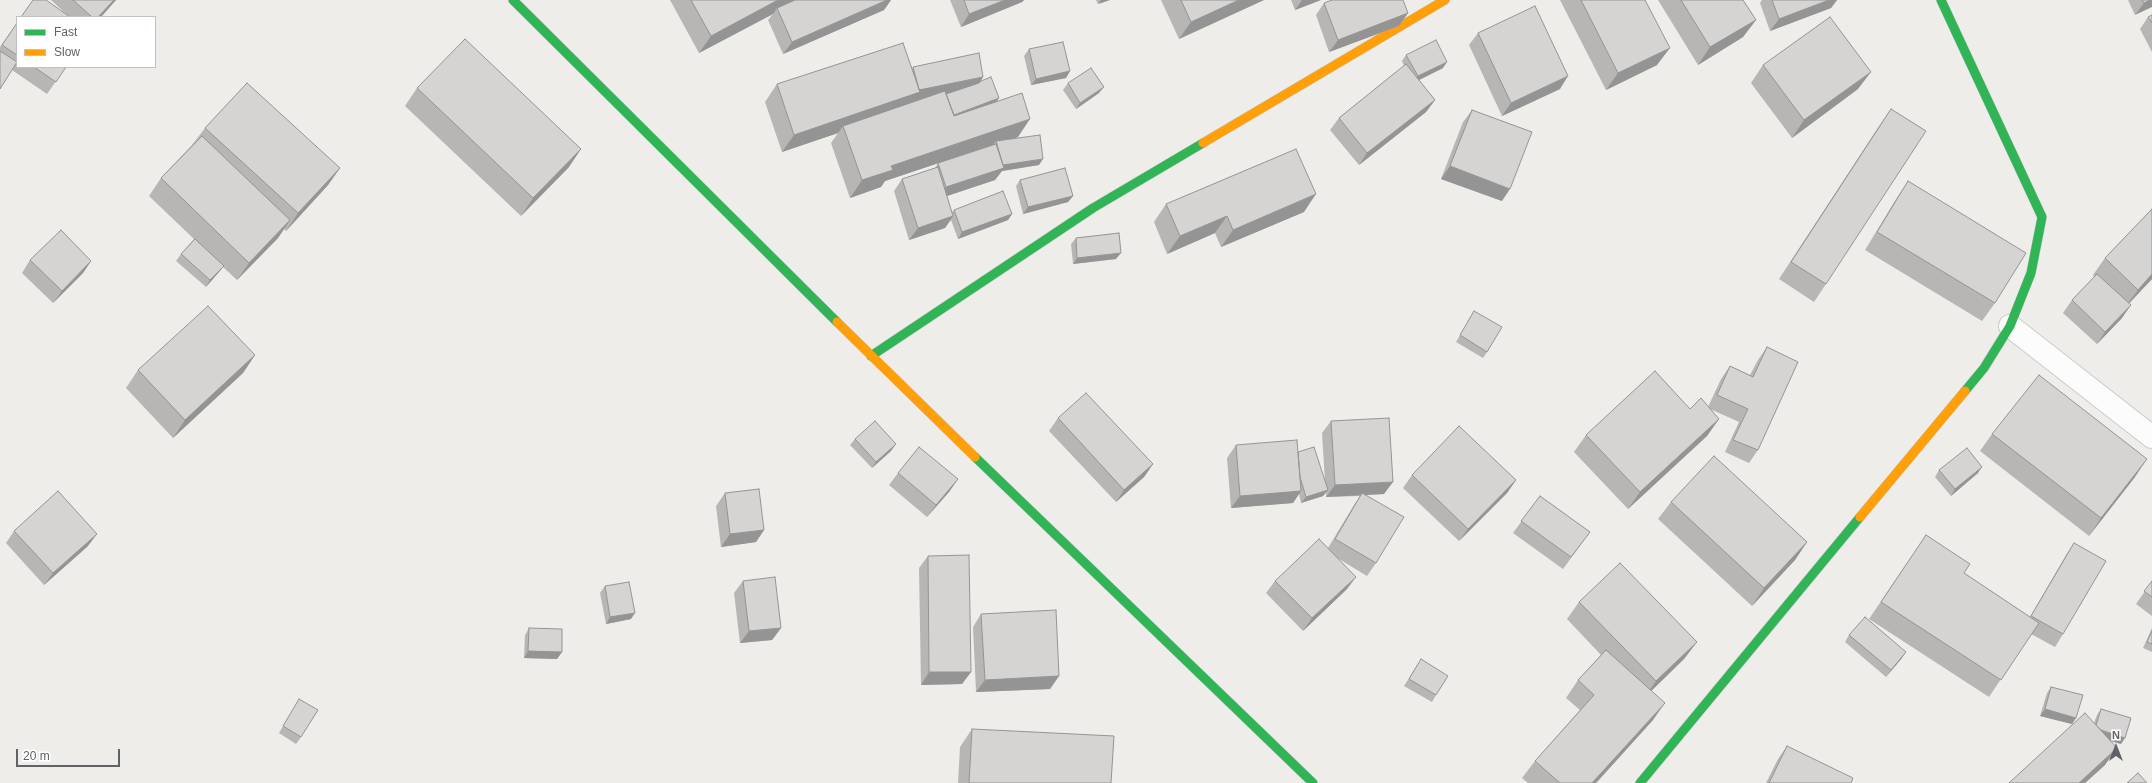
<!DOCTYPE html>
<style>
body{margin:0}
#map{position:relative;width:2152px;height:783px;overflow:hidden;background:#eeedea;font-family:Helvetica,sans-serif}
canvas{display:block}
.legend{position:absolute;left:16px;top:16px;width:140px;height:52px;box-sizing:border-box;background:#fff;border:1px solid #bfc0c2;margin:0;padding:5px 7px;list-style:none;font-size:12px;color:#5f6267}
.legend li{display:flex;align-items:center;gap:8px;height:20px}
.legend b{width:20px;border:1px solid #bfc0c2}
.north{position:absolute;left:2096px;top:727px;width:40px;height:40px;-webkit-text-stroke:3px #fff;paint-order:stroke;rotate:0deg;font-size:11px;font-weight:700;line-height:16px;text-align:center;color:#5f6267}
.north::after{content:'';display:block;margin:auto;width:14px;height:18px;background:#5f6267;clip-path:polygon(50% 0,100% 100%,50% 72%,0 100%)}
.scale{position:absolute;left:16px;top:749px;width:104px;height:18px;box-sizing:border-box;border:2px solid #5f6267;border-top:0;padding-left:5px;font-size:12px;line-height:14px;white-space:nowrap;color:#5f6267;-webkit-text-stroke:3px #fff;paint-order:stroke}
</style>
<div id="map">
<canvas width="2152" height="783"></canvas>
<ul class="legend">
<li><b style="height:5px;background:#30b455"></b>Fast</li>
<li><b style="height:5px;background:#ff9f0a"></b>Slow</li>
</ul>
<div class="north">N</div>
<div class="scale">20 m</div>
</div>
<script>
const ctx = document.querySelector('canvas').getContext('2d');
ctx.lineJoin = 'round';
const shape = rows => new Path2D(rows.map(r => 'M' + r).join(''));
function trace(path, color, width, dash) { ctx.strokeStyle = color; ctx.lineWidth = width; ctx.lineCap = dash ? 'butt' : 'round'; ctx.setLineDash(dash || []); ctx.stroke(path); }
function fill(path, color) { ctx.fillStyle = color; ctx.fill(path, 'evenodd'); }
const street = shape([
 [2010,326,2152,437]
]);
const fast = shape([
 [513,0,837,322],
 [1941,0,2042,217,2031,273,2010,326,1984,368,1965,391],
 [871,356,1093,208,1203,143],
 [975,457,1313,783],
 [1640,783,1860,517]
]);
const slow = shape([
 [1203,143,1445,0],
 [837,322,975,457],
 [1860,517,1965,391]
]);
const wall = shape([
 [51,0,116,0,101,17,21,17,66,14],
 [670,0,891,0,884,10,783,54,768,20,773,14,699,53],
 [950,0,1024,0,1022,2,961,27],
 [1096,0,1110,0,1098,4],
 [1161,0,1264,0,1179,39],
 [1291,0,1321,0,1295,10],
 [1560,0,1645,0,1657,65,1606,90],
 [1658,0,1743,0,1756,20,1743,37,1698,65],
 [1762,0,1837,0,1831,8,1770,31,1760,3],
 [2128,0,2152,0,2135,15],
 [1324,3,1408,13,1399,26,1329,52,1316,15],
 [2152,15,2152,52,2140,29,2148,17],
 [17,23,17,67,66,67,47,94,12,70,0,89,0,47],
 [1478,33,1560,89,1502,116,1469,45],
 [1029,49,1070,71,1066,78,1031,85,1024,56],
 [1406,55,1443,68,1419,80,1435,100,1426,112,1359,165,1330,130,1339,118,1404,66,1402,61],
 [1763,65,1858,89,1792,138,1751,83],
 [913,67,983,77,981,81,996,102,1018,137,1012,139,1039,165,1002,171,995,180,947,196,952,212,954,210,1012,214,1008,220,958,239,951,220,945,228,909,240,894,191,902,179,935,168,938,163,885,181,881,187,850,198,831,143,838,133,782,152,765,102,777,84,912,69],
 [993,145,993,146,946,161],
 [1068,83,1099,93,1076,109,1063,90],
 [417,88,569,167,521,216,405,106],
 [1891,109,1826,284,1814,302,1779,279,1879,126],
 [1472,110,1502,201,1441,179,1463,122],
 [205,128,340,168,328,185,286,231,284,229,278,238,237,280,223,267,219,272,206,287,176,261,181,254,194,239,149,196,161,178,192,145],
 [1020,180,1073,196,1068,202,1023,214,1016,186],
 [1908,181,1995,303,1982,321,1865,250,1896,199],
 [1166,204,1304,212,1221,247,1215,233,1167,254,1154,222],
 [2152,209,2152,279,2129,304,2122,318,2097,344,2063,313,2072,300,2094,277,2093,275,2105,258],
 [1076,238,1116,259,1073,264,1071,244],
 [30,260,91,261,83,273,53,303,22,273],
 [1474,311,1487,352,1483,358,1456,342,1470,318],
 [1767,347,1758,450,1749,463,1725,452,1739,422,1710,409,1719,419,1707,436,1628,509,1574,452,1586,435,1690,409,1708,407,1721,379,1730,366,1750,375,1758,360],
 [255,355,243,373,173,438,126,388,138,370],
 [1058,418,1153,464,1144,477,1116,502,1049,431],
 [1331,421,1384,494,1366,495,1376,563,1367,576,1339,559,1347,589,1303,631,1266,593,1275,581,1328,548,1354,505,1360,496,1326,497,1326,492,1323,496,1301,503,1299,494,1293,503,1231,508,1227,458,1236,445,1298,452,1325,481,1322,433],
 [1992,434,2135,477,2089,536,1980,451],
 [855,439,891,451,872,468,850,445],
 [1939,470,1978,473,1951,496,1935,477],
 [898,473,958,479,949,492,927,517,889,485],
 [1412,475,1516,480,1507,493,1459,541,1403,488],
 [725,493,764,530,756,542,721,547,716,506],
 [1540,496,1590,532,1563,569,1513,533],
 [1671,502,1807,542,1795,560,1752,606,1658,519],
 [14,531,88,546,44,585,6,543],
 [1926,535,1964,573,2030,617,2066,555,2074,543,2063,634,2055,647,2031,634,1989,697,1869,619],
 [928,556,971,672,962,684,921,685,919,568],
 [743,581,781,628,772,640,740,643,734,593],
 [2152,581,2152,616,2136,604],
 [605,586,631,619,606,624,600,593],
 [1579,602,1697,642,1684,659,1651,691,1653,720,1596,783,1528,783,1522,778,1535,761,1580,710,1566,698,1578,680,1601,655,1567,619],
 [981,614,1059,676,1050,689,976,692,973,627],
 [529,628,562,652,557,659,524,658,525,635],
 [2152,628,2152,652,2143,648],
 [1849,635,1902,658,1886,677,1845,642],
 [1421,659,1436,695,1432,702,1404,686],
 [2051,687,2076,718,2072,724,2040,716,2047,693],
 [299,699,301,737,296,744,279,733],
 [2101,709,2121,744,2111,741,2105,765,2085,783,2009,783,2094,723,2097,715],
 [972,729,1111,783,958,783,960,747],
 [1787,746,1851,783,1766,783,1778,759]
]);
const shadedWall = shape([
 [114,0,116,0,101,17,98,17],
 [778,0,799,0,777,8,773,14,699,53,711,36],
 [887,0,891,0,884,10,783,54,792,42],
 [1005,0,1024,0,1022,2,961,27,969,14],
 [1101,0,1110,0,1098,4],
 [1239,0,1264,0,1179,39,1191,22],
 [1302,0,1321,0,1295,10],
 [1829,0,1837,0,1831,8,1770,31,1779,19],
 [2150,0,2152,0,2152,7,2135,15,2144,3],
 [1408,13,1399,26,1329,52,1338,40],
 [1756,20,1743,37,1698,65,1710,47],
 [1670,48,1657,65,1606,90,1618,73],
 [1447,62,1443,68,1413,83,1418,76],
 [1070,71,1066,78,1031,85,1036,79],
 [1871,72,1858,89,1792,138,1804,120],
 [1568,76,1560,89,1502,116,1511,103],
 [983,77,975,90,914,102,908,110,843,126,838,133,782,152,794,135,918,90],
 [1104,87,1099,93,1076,109,1080,103],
 [999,98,995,104,947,118],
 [1435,100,1426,112,1359,165,1367,153],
 [1030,119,1018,137,996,144,996,141,993,145,885,181,881,187,850,198,862,180,891,166],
 [581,149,569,167,521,216,533,198],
 [1043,159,1039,165,1002,171,995,180,938,199,946,187,1000,165],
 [1450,166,1510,189,1502,201,1441,179],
 [340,168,328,185,286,231,298,213],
 [1316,194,1304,212,1221,247,1233,230],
 [1073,196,1068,202,1023,214,1028,207],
 [1012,214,1008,220,958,239,962,232],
 [953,216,945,228,909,240,918,228],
 [1227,216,1215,233,1167,254,1180,236],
 [290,220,278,238,237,280,249,263],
 [1121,253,1116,259,1073,264,1077,258],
 [91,261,83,273,53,303,62,291],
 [224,266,219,272,206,287,210,280],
 [2152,274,2152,279,2125,307,2138,290],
 [2131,305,2122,318,2097,344,2105,332],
 [255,355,243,373,173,438,185,420],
 [1719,419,1707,436,1628,509,1640,492],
 [896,444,891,451,872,468,876,462],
 [2147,459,2135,477,2089,536,2101,518],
 [1153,464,1144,477,1116,502,1124,490],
 [1982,467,1978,473,1951,496,1955,489],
 [958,479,949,492,927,517,936,505],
 [1516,480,1507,493,1459,541,1468,529],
 [1393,482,1384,494,1326,497,1335,485],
 [1328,490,1323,496,1301,503,1306,497],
 [1301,491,1293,503,1231,508,1240,496],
 [764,530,756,542,721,547,730,534],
 [97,534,88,546,44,585,53,573],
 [1807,542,1795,560,1752,606,1764,588],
 [1356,577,1347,589,1303,631,1312,618],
 [635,613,631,619,606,624,610,617],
 [781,628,772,640,740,643,749,631],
 [1697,642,1684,659,1644,698,1656,681],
 [528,651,562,652,557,659,524,658],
 [1906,652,1902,658,1886,677,1891,670],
 [929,672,971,672,962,684,921,685],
 [1059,676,1050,689,976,692,985,680],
 [1665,703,1653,720,1596,783,1592,783],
 [2045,709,2076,718,2072,724,2040,716],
 [2095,729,2125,738,2121,744,2090,735],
 [2117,748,2105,765,2085,783,2079,783]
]);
const building = shape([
 [33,0,46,0,70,17,21,17,33,0],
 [73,0,114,0,98,17,92,17,73,0],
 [691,0,778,0,711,36,691,0],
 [795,0,887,0,792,42,777,8,795,0],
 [964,0,1005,0,969,14,964,0],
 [1181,0,1239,0,1191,22,1181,0],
 [1332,0,1403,0,1408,13,1338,40,1324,3,1332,0],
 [1581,0,1645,0,1670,48,1618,73,1581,0],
 [1681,0,1743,0,1756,20,1710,47,1681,0],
 [1772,0,1829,0,1779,19,1772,0],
 [2142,0,2150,0,2144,3,2142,0],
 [1535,6,1568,76,1511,103,1478,33,1535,6],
 [2152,15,2152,23,2148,17,2152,15],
 [1830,17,1871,72,1804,120,1763,65,1830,17],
 [17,23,17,55,2,45,17,23],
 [465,39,581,149,533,198,417,88,465,39],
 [1436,40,1447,62,1418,76,1406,55,1436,40],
 [1063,42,1070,71,1036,79,1029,49,1063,42],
 [903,43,920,92,794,135,777,84,903,43],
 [0,51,17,62,0,89,0,51],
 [979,53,983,77,919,90,917,82,913,67,979,53],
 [1406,64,1435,100,1367,153,1339,118,1406,64],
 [34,67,66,67,56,82,34,67],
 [1091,68,1104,87,1080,103,1068,83,1091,68],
 [991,77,999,98,954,115,946,94,979,83,981,81,991,77],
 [247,83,340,168,298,213,205,128,247,83],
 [945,91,954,116,1022,93,1030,119,891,166,893,170,862,180,843,126,945,91],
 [1891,109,1926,131,1826,284,1791,262,1891,109],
 [1472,110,1532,132,1510,189,1450,166,1472,110],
 [1040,135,1043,159,1003,165,996,141,1040,135],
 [202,136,290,220,249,263,161,178,202,136],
 [996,144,1004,168,946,187,938,163,996,144],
 [1296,149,1316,194,1233,230,1227,216,1180,236,1166,204,1296,149],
 [938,167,953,216,918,228,902,179,938,167],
 [1065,168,1073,196,1028,207,1020,180,1065,168],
 [1908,181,2026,253,1995,303,1877,232,1908,181],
 [1003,191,1012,214,962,232,954,210,1003,191],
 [2152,209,2152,274,2138,290,2105,258,2152,209],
 [61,230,91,261,62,291,30,260,61,230],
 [1119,233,1121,253,1077,258,1076,238,1119,233],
 [195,239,224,266,210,280,181,254,195,239],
 [2097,274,2131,305,2105,332,2072,300,2097,274],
 [208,306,255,355,185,420,138,370,208,306],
 [1474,311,1502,327,1487,352,1460,335,1474,311],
 [1767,347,1798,362,1758,450,1733,440,1748,409,1717,395,1730,366,1753,377,1767,347],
 [1655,371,1690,409,1701,398,1719,419,1640,492,1586,435,1655,371],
 [2039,375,2147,459,2101,518,1992,434,2039,375],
 [1086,393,1153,464,1124,490,1058,418,1086,393],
 [1389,418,1393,482,1335,485,1331,421,1389,418],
 [875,421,896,444,876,462,855,439,875,421],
 [1459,426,1516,480,1468,529,1412,475,1459,426],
 [1297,440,1301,491,1240,496,1236,445,1297,440],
 [919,447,958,479,936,505,898,473,919,447],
 [1314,447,1328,490,1306,497,1300,477,1298,452,1314,447],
 [1967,448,1982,467,1955,489,1939,470,1967,448],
 [1714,456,1807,542,1764,588,1671,502,1714,456],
 [759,489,764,530,730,534,725,493,759,489],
 [58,491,97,534,53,573,14,531,58,491],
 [1362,493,1404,517,1376,563,1335,539,1362,493],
 [1540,496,1590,532,1571,557,1521,521,1540,496],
 [1926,535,1970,564,1964,573,2039,623,2001,680,1881,602,1926,535],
 [1319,539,1356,577,1312,618,1275,581,1319,539],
 [2074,543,2106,561,2063,634,2031,616,2074,543],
 [969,555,971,672,929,672,928,556,969,555],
 [1620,563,1697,642,1656,681,1579,602,1620,563],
 [775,577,781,628,749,631,743,581,775,577],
 [2152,581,2152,597,2144,591,2152,581],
 [629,582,635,613,610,617,605,586,629,582],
 [1056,610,1059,676,985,680,981,614,1056,610],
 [1865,617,1906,652,1891,670,1849,635,1865,617],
 [529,628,562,629,562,652,528,651,529,628],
 [2152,631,2152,644,2147,642,2152,631],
 [1606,650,1665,703,1592,783,1560,783,1535,761,1594,695,1578,680,1606,650],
 [1421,659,1448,676,1436,695,1409,679,1421,659],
 [2051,687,2083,695,2076,718,2045,709,2051,687],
 [299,699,318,710,301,737,283,726,299,699],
 [2101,709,2131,718,2125,738,2101,730,2096,725,2101,709],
 [2085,713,2117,748,2079,783,2009,783,2085,713],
 [972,729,1114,736,1111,783,969,783,972,729],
 [1787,746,1853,778,1851,783,1769,783,1787,746],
 [2138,773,2147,783,2127,783,2138,773]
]);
trace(street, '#cbcbcb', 24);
trace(fast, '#cacaca', 10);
trace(slow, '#cacaca', 10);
trace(street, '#fcfcfc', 22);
trace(fast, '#30b455', 9);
trace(slow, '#ff9f0a', 9);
fill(wall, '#b7b6b5');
fill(shadedWall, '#959494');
fill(building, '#d5d4d3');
trace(building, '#959494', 1);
</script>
